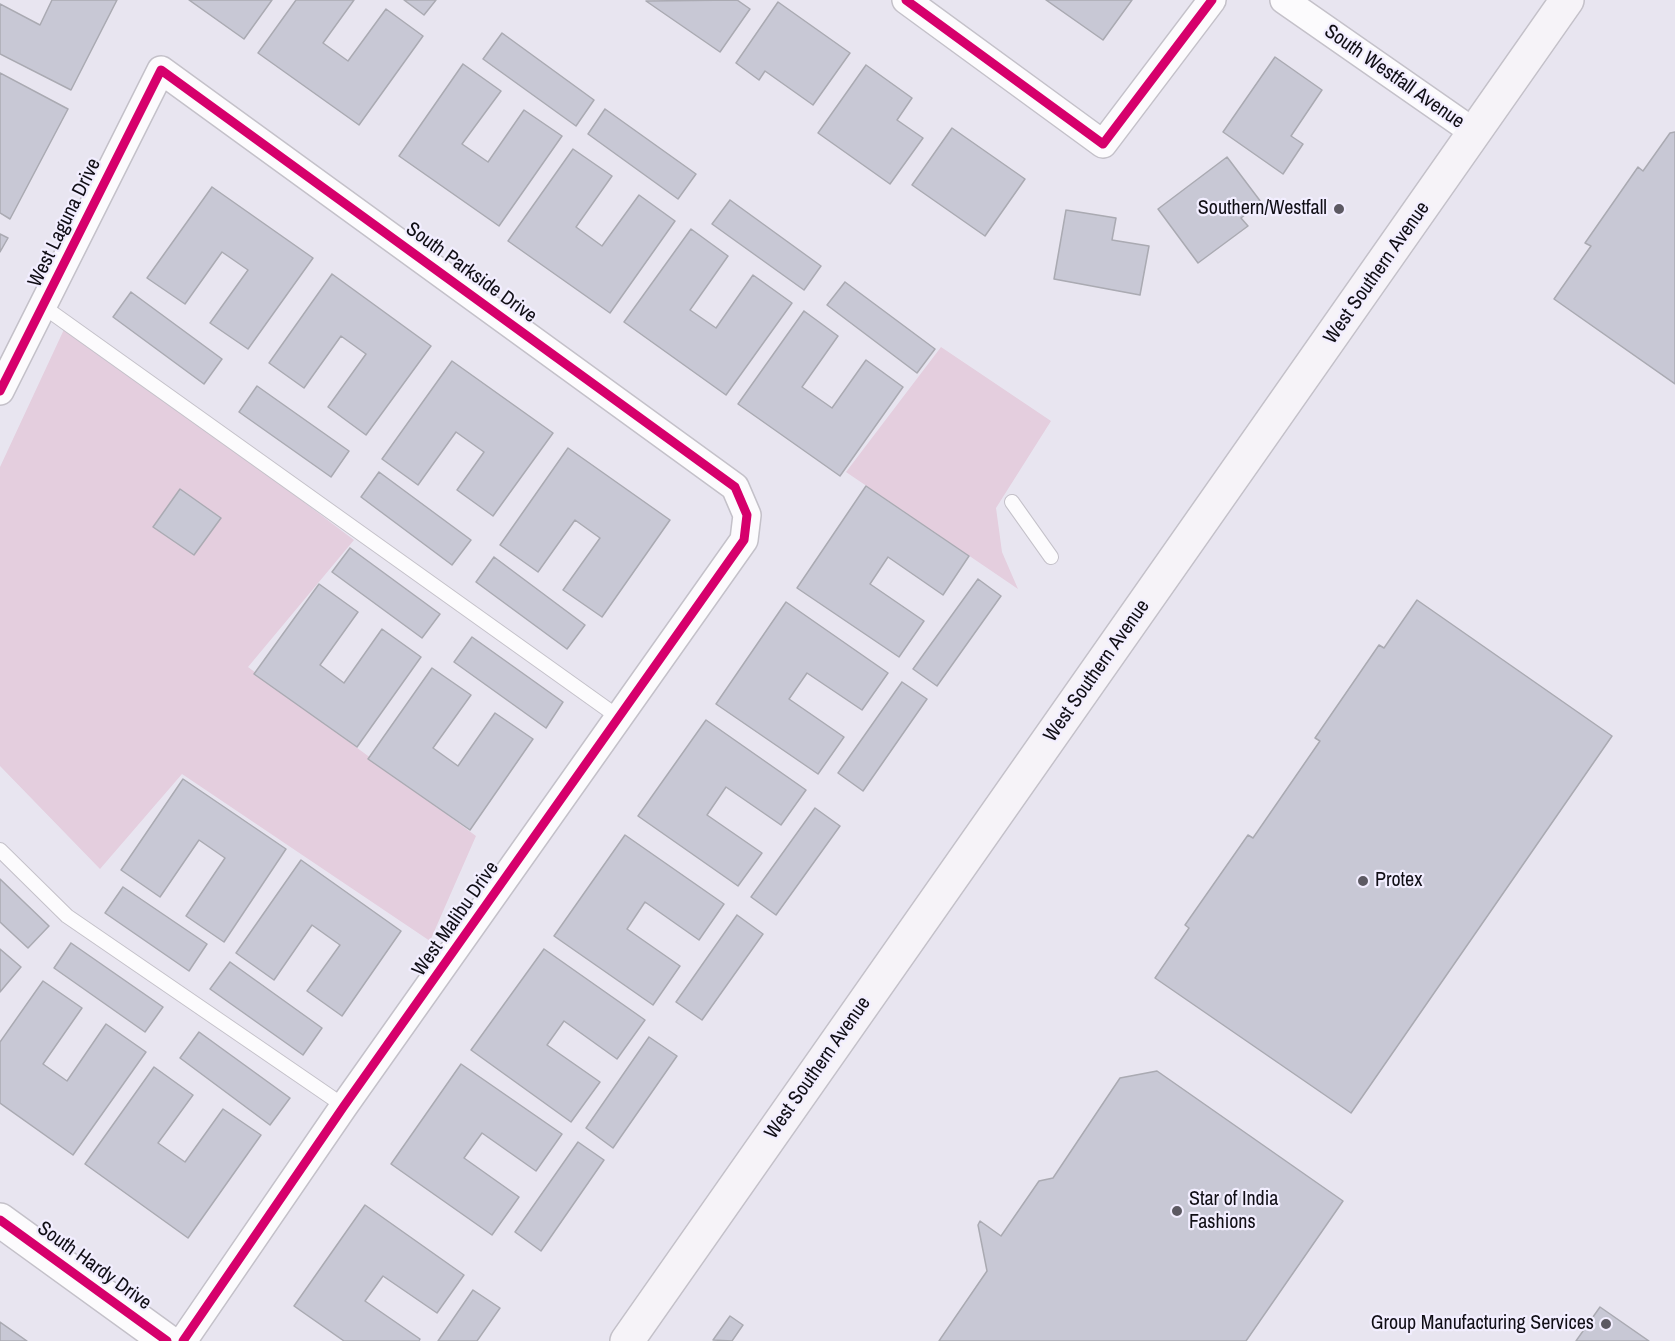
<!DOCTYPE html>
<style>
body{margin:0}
canvas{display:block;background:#e8e5f0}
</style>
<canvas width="1675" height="1341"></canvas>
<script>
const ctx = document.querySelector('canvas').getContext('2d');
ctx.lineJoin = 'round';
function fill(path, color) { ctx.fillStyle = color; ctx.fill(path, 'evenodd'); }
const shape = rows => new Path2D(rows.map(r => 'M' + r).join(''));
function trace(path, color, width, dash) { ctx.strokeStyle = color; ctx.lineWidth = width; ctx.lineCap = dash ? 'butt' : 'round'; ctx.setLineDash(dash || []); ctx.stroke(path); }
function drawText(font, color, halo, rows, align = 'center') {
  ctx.font = font + ' "Archivo Narrow",sans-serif'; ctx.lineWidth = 4.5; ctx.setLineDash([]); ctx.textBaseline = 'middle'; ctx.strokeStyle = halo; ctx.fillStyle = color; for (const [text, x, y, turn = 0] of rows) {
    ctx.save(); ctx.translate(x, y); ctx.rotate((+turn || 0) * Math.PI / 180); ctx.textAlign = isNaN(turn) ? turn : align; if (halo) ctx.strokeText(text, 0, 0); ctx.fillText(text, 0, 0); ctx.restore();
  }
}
const green = shape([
 [67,323,354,540,248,667,476,836,430,941,182,774,100,869,0,766,0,467],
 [941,347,1051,421,996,508,1002,552,1018,589,846,472]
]);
const building = shape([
 [52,0,117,0,71,90,0,54,0,4,40,25,52,0],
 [189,0,272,0,244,39,189,0],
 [296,0,354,0,323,43,348,61,386,9,423,36,359,125,258,53,296,0],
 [404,0,436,0,424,15,404,0],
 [737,0,750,9,720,52,646,1,737,0],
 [1046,0,1132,0,1103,40,1046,0],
 [778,2,850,53,813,105,765,71,759,80,736,63,778,2],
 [502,33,594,100,576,126,483,59,502,33],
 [1275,57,1322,90,1291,136,1303,144,1283,174,1223,132,1275,57],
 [463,64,501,91,462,144,488,162,524,110,562,136,499,226,399,156,463,64],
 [866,65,912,98,897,120,923,138,890,184,818,133,866,65],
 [0,73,68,109,10,219,0,213,0,73],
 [605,109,696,174,678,199,588,134,605,109],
 [952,128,1025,179,985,236,912,185,952,128],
 [1675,132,1675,384,1554,299,1591,246,1585,243,1638,167,1643,171,1670,133,1675,132],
 [573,149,612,176,576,227,602,246,639,195,675,221,610,313,508,241,573,149],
 [1227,157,1261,202,1241,218,1248,226,1198,263,1158,209,1227,157],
 [212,187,313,258,248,349,210,323,248,270,222,252,185,304,147,278,212,187],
 [730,200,821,266,804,290,712,224,730,200],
 [1066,210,1116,218,1112,240,1149,246,1140,295,1054,279,1066,210],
 [691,229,728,256,690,310,716,328,753,275,792,303,726,395,624,322,691,229],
 [0,234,8,238,0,252,0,234],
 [332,274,431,346,366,435,328,407,366,354,341,336,304,388,269,363,332,274],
 [845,282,935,349,917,373,827,305,845,282],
 [131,292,222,359,204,384,113,317,131,292],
 [804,311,838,336,802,387,832,408,866,360,903,387,840,476,738,404,804,311],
 [452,361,553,433,493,516,457,490,484,452,456,432,418,485,382,459,452,361],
 [257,386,349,451,331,477,239,412,257,386],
 [568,448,670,520,602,617,563,590,600,538,575,520,538,572,500,545,568,448],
 [379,472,471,540,452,565,361,497,379,472],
 [866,486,969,556,943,595,888,557,870,584,924,621,899,657,797,588,866,486],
 [180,489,221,518,194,555,153,527,180,489],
 [350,548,440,614,422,638,332,572,350,548],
 [494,557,585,625,567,649,476,582,494,557],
 [978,579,1001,596,937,686,913,669,978,579],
 [319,584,358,612,320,665,344,683,382,629,421,657,357,747,254,674,319,584],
 [1417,600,1612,736,1351,1113,1155,978,1189,928,1185,925,1248,835,1253,838,1320,741,1315,738,1379,645,1384,648,1417,600],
 [786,602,888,673,862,710,807,673,789,699,844,737,818,774,716,704,786,602],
 [472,637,563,702,546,728,454,662,472,637],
 [432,668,471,695,433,748,458,766,495,713,533,739,470,830,368,759,432,668],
 [902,682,927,699,863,791,838,773,902,682],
 [706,720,806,790,781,825,726,787,707,815,762,853,738,886,638,816,706,720],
 [183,779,286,849,224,942,186,916,225,858,199,840,160,897,121,870,183,779],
 [815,808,840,826,776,915,751,897,815,808],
 [625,835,724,904,699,940,645,902,627,929,680,966,653,1005,554,936,625,835],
 [301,860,401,931,342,1016,307,991,340,945,312,925,274,980,236,953,301,860],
 [0,879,49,926,28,948,0,922,0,879],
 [123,887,207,944,189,971,105,913,123,887],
 [737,915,763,934,702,1020,676,1002,737,915],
 [71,943,163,1007,145,1032,54,968,71,943],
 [0,949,21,967,0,992,0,949],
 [544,949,645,1020,617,1059,564,1021,547,1045,600,1082,571,1122,471,1050,544,949],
 [230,962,322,1028,303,1055,210,989,230,962],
 [43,981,82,1008,43,1064,67,1081,106,1024,146,1052,73,1155,0,1103,0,1042,43,981],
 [199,1032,290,1098,270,1125,180,1058,199,1032],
 [649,1037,677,1056,613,1148,586,1128,649,1037],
 [461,1064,562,1134,536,1171,482,1133,464,1158,519,1197,492,1235,391,1164,461,1064],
 [154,1067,193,1095,158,1143,185,1162,223,1109,261,1135,188,1238,85,1164,154,1067],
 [1157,1071,1343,1201,1246,1341,939,1341,987,1271,978,1225,980,1221,1001,1236,1039,1181,1053,1178,1120,1078,1157,1071],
 [578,1142,604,1160,541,1251,515,1232,578,1142],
 [365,1205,464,1275,437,1313,383,1276,365,1301,420,1339,419,1341,344,1341,294,1306,365,1205],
 [473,1290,500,1308,477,1341,438,1341,473,1290],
 [1600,1307,1649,1341,1576,1341,1600,1307],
 [730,1316,743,1325,732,1341,713,1340,730,1316],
 [0,1322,27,1341,0,1341,0,1322]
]);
const service = shape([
 [44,307,621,719],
 [1012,502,1051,557],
 [0,850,67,916,344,1106]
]);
const minor = shape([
 [906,0,1103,144,1212,0],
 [1284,0,1475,133],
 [0,391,161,70,735,487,747,515,744,540,344,1106,183,1341]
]);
const tertiary = shape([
 [0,1220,167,1341]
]);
const secondary = shape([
 [627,1341,1567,0]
]);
const cycleway = shape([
 [906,0,1103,144,1212,0],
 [0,391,161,70,735,487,747,515,744,540,344,1106,183,1341],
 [0,1220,167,1341]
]);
const markers = [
 [1339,209,6,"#5c5962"],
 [1363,881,6,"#5c5962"],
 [1177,1211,6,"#5c5962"],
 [1606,1324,6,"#5c5962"]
];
const streetNames = [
 ["South Westfall Avenue",1394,77,35],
 ["West Laguna Drive",65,223,-64],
 ["South Parkside Drive",471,273,36],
 ["West Southern Avenue",1377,273,-55],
 ["West Southern Avenue",1097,671,-55],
 ["West Malibu Drive",456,919,-55],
 ["West Southern Avenue",818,1068,-55],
 ["South Hardy Drive",94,1266,36]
];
const poiNames = [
 ["Southern/Westfall",1327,209],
 ["Protex",1375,881,"left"],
 ["Star of India",1189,1200,"left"],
 ["Fashions",1189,1223,"left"],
 ["Group Manufacturing Services",1594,1324]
];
fill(green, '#e4cede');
fill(building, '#c8c8d5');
trace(building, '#aaaab2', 1.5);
trace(service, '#c4c1c9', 16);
trace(minor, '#c4c1c9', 30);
trace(tertiary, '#c4c1c9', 36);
trace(secondary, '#c4c1c9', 36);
trace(service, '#fcfbfd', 14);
trace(minor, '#fcfbfd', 27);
trace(tertiary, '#fcfbfd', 33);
trace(secondary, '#f6f3f8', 33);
trace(cycleway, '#d6006c', 9);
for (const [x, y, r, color] of markers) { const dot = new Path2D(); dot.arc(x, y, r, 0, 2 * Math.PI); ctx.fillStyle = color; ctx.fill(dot); trace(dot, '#f2eeff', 2); }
drawText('20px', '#100e15', '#f2eeff', streetNames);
drawText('20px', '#100e15', '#f2eeff', poiNames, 'right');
</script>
